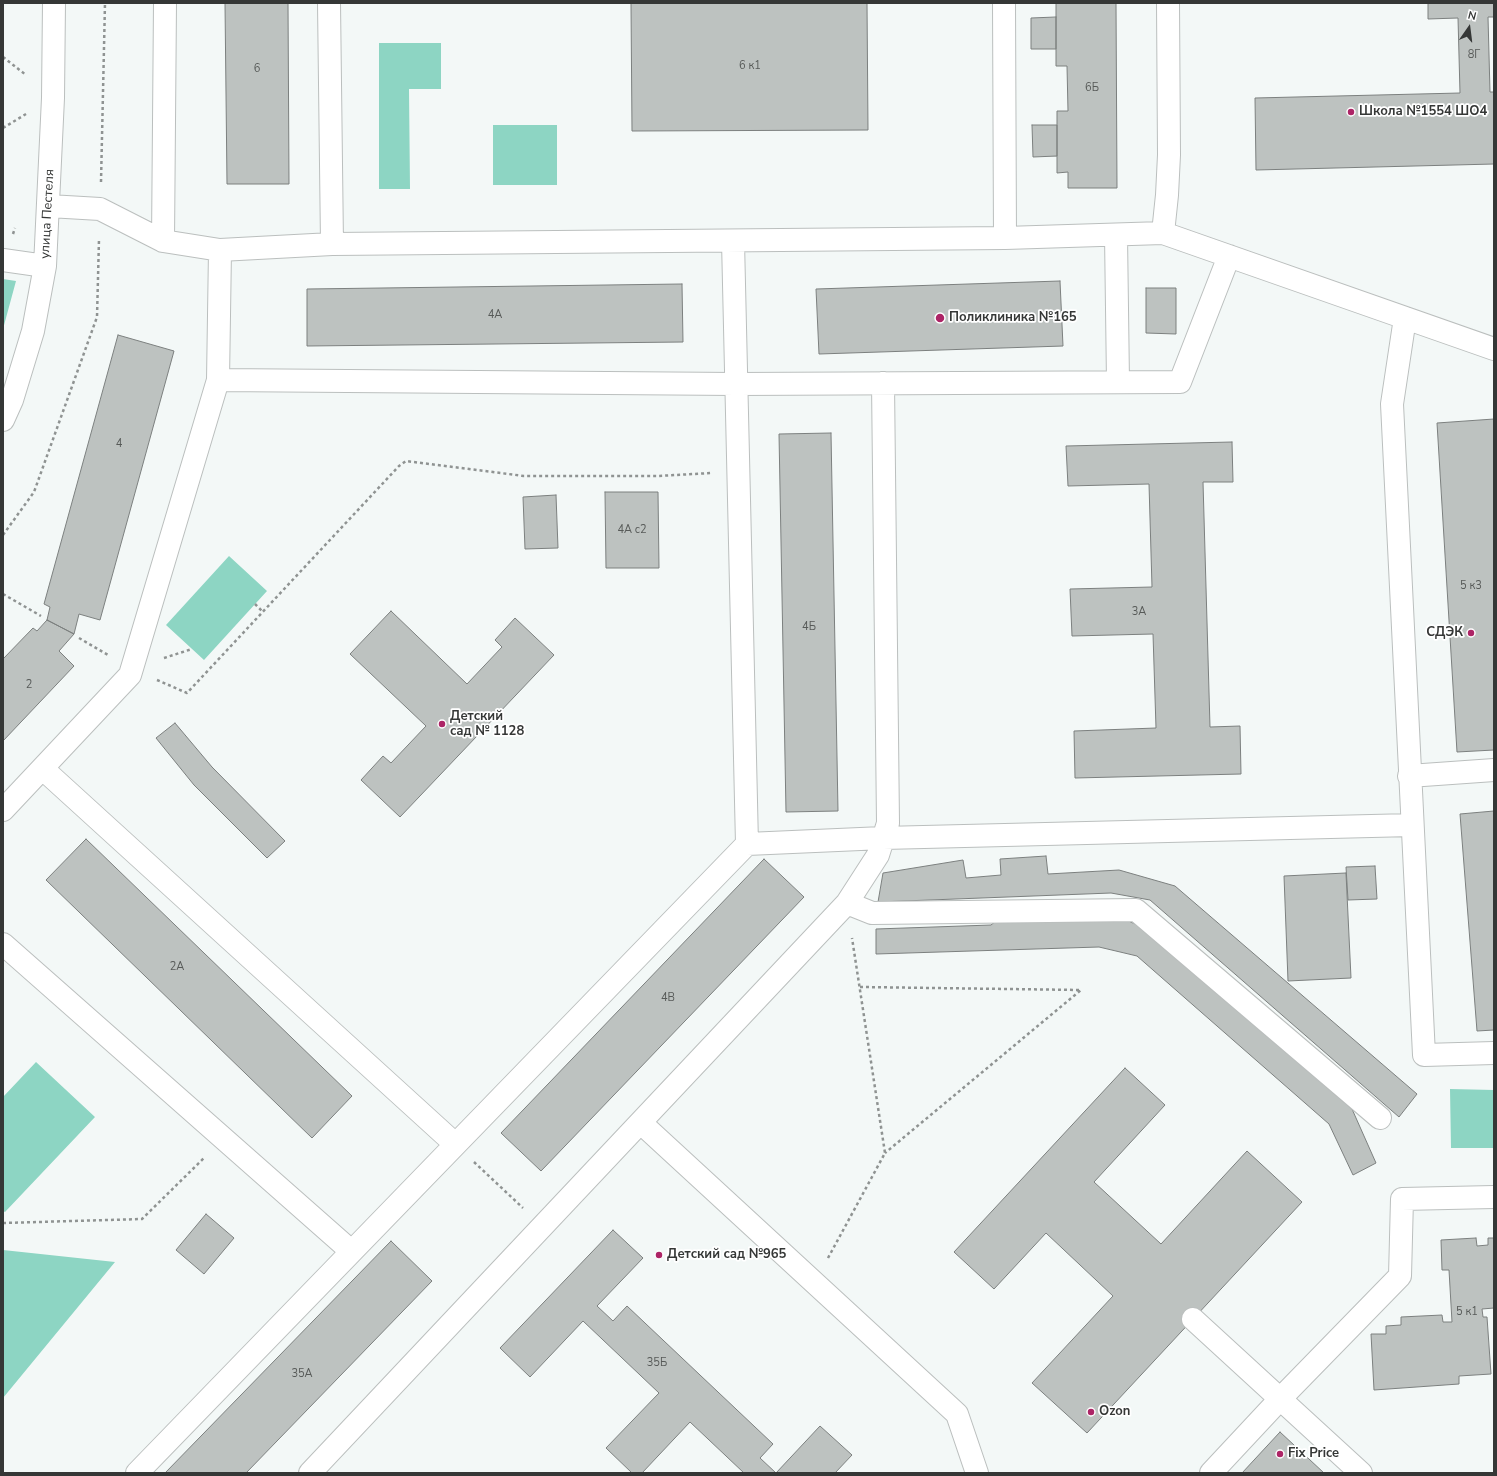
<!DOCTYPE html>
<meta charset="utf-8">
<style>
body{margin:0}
#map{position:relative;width:1497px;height:1476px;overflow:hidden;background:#f3f8f7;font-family:"Nunito Sans",sans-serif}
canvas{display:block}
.frame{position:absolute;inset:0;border:4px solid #353736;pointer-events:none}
.north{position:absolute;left:1449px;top:8px;width:40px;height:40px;-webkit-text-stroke:3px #fff;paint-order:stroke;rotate:14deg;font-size:11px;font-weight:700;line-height:16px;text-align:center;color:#353736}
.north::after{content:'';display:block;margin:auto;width:14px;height:18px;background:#353736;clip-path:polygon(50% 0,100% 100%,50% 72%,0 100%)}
</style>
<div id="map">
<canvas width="1497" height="1476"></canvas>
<div class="frame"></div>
<div class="north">N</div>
</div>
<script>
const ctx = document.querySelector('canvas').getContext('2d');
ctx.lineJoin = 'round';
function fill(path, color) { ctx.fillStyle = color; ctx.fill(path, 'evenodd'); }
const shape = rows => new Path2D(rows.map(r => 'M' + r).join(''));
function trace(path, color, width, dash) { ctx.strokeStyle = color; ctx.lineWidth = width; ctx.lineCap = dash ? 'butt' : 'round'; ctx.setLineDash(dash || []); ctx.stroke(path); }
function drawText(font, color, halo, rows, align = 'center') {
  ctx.font = font + ' "Nunito Sans",sans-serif'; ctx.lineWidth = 3.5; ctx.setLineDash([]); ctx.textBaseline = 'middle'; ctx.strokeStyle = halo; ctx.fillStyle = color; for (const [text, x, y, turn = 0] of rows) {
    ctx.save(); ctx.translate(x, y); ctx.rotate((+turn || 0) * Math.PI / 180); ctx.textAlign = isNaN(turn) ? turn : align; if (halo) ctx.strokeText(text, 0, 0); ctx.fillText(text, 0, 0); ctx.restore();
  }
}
const green = shape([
 [379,43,441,43,441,89,409,89,410,189,379,189],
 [493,125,557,125,557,185,493,185],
 [3,279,16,281,3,329],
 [229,556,267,591,204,660,166,625],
 [36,1062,95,1117,5,1212,3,1211,3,1097],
 [1450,1089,1494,1090,1494,1148,1451,1148],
 [3,1250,115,1262,3,1398]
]);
const building = shape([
 [225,3,288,3,289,184,227,184,225,3],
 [631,3,867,3,868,130,632,131,631,3],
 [1056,3,1116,3,1117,188,1068,188,1068,172,1057,173,1057,111,1068,111,1067,66,1056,66,1056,3],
 [1428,3,1494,3,1494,17,1488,17,1490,92,1494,92,1494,164,1256,170,1255,98,1460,93,1458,18,1428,19,1428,3],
 [1056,17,1056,49,1031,49,1031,18,1056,17],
 [1032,125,1057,125,1057,156,1033,157,1032,125],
 [1060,281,1063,346,819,354,816,289,1060,281],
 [682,284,683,342,307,346,307,289,682,284],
 [1146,288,1176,288,1176,334,1146,333,1146,288],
 [118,335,174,351,100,620,79,614,74,634,47,620,50,607,44,604,118,335],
 [1494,419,1494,750,1457,752,1437,423,1494,419],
 [831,433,838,811,786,812,779,434,831,433],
 [1232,442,1233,482,1203,482,1210,727,1240,726,1241,774,1075,778,1074,731,1156,728,1153,634,1072,636,1070,589,1152,587,1149,484,1068,486,1066,446,1232,442],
 [605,492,658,492,659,568,606,568,605,492],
 [556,495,558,548,525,549,523,497,556,495],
 [391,611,467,684,502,647,495,640,515,618,554,655,400,817,361,780,383,756,391,763,426,726,350,654,391,611],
 [47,620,74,634,59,651,74,666,3,741,3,659,33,628,37,631,47,620],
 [175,723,212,767,285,841,267,858,194,785,156,738,175,723],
 [1494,811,1494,1030,1477,1031,1460,814,1494,811],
 [86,839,352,1096,312,1138,46,880,86,839],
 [1046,856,1048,874,1119,870,1175,886,1417,1094,1399,1117,1150,900,1111,893,878,902,883,873,963,860,966,878,1001,875,1000,859,1046,856],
 [764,859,804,897,541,1171,501,1133,764,859],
 [1375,866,1377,899,1348,900,1346,867,1375,866],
 [1346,873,1351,978,1288,981,1284,876,1346,873],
 [1124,919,1142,927,1352,1109,1376,1163,1353,1175,1329,1124,1137,956,1099,947,876,954,876,929,991,925,996,921,1124,919],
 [1125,1068,1165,1105,1094,1182,1161,1244,1247,1151,1302,1202,1087,1433,1032,1383,1113,1296,1046,1233,994,1289,954,1252,1125,1068],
 [206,1214,234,1238,204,1274,176,1250,206,1214],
 [613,1230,643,1258,597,1306,613,1321,627,1306,773,1444,760,1458,776,1473,820,1426,852,1455,835,1473,744,1473,690,1422,642,1473,632,1473,606,1448,659,1393,583,1321,530,1377,500,1348,613,1230],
 [1476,1238,1477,1246,1488,1245,1488,1238,1494,1238,1494,1308,1482,1309,1483,1317,1487,1317,1491,1374,1459,1376,1459,1384,1374,1390,1371,1334,1386,1334,1386,1326,1401,1325,1401,1317,1442,1315,1443,1322,1452,1322,1449,1270,1442,1270,1441,1240,1476,1238],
 [391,1241,432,1281,246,1473,165,1473,391,1241],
 [1280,1432,1324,1473,1242,1473,1280,1432]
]);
const path = shape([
 [3,57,26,75],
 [3,128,26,114],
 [101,182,105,3],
 [13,234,15,228],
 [3,535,34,492,97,317,99,239],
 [3,594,41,616],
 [255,604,263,612],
 [79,638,108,655],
 [164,658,192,649],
 [157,680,187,693,399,466,406,461,524,476,658,476,712,473],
 [860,987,1081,990,885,1153],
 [474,1162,523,1208],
 [3,1223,142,1219,205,1157],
 [828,1258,885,1153,852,938]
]);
const minor = shape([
 [329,3,332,244],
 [1004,3,1005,238],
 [49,206,100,209,163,241,220,250,332,244,1005,238,1163,233,1494,349],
 [1163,233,1167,195,1169,155,1168,3],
 [1116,235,1118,382],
 [163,241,165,3],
 [3,260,45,266],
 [1405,318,1392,404,1424,1055,1494,1053],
 [218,380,736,384,1180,382,1229,256],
 [3,420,12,400,33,331,45,266,53,98,54,3],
 [43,769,455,1144],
 [1409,776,1494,770],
 [3,810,130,675,218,380,220,250],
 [747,844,883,838,1412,825],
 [847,903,872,913,1136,910,1380,1118],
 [3,944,351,1251],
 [641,1123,957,1414,977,1473],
 [1193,1319,1361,1473],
 [137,1473,747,844,733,241],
 [310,1473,847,903,878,855,888,823,883,383],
 [1211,1473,1281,1398,1400,1276,1402,1199,1494,1197]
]);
const markers = [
 [1351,112,4,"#ad2466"],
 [940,318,5,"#ad2466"],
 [1471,633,4,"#ad2466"],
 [442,724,4,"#ad2466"],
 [659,1255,4,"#ad2466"],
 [1091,1412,4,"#ad2466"],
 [1280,1454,4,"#ad2466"]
];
const numberNames = [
 ["8Г",1474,55],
 ["6 к1",750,66],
 ["6",257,69],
 ["6Б",1092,88],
 ["4А",495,315],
 ["4",119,444],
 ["4А с2",632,530],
 ["5 к3",1471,586],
 ["3А",1139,612],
 ["4Б",809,627],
 ["2",29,685],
 ["2А",177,967],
 ["4В",668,998],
 ["5 к1",1467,1312],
 ["35Б",657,1363],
 ["35А",302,1374]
];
const poiNames = [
 ["Школа №1554 ШО4",1359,112],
 ["Поликлиника №165",949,318],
 ["СДЭК",1463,633,"right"],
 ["Детский",450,717],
 ["сад № 1128",450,732],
 ["Детский сад №965",667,1255],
 ["Ozon",1099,1412],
 ["Fix Price",1288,1454]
];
const streetNames = [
 ["улица Пестеля",48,214,-87]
];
fill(green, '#8dd5c3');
fill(building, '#bdc2c0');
trace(building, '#7c807f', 1);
trace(minor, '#bbbfbe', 24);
trace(path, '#8f9392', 2.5, [3, 3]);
trace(minor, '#fff', 22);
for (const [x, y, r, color] of markers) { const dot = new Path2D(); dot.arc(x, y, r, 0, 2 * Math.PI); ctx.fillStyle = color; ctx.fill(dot); trace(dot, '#fff', 1.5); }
drawText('11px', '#575a58', null, numberNames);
drawText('bold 13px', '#353736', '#fff', poiNames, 'left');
drawText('13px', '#353736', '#fff', streetNames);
</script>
